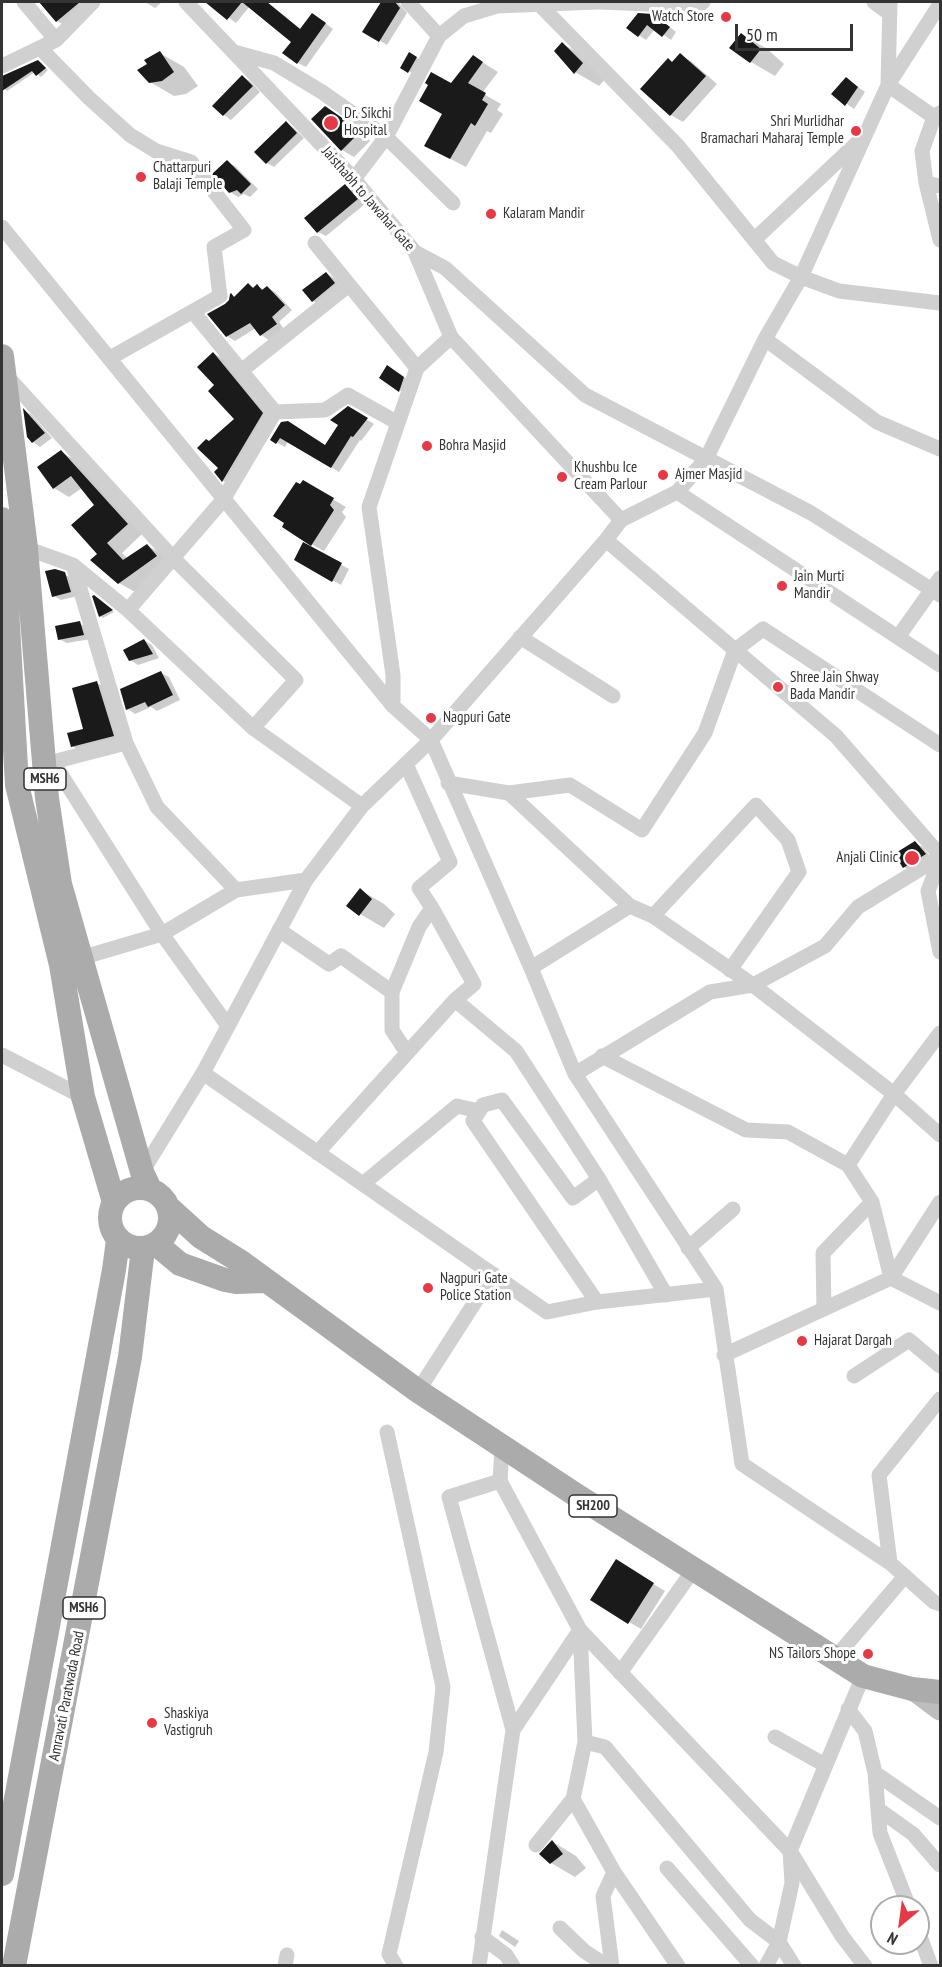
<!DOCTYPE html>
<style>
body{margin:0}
#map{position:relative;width:942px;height:1967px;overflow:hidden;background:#fff;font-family:"PT Sans Narrow",sans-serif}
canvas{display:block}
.frame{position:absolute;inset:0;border:3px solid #333;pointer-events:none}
.north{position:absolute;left:870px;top:1895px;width:60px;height:60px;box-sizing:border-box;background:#fff;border:2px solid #adadad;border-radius:50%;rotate:209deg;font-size:16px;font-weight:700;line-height:24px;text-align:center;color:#333}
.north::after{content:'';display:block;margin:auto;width:21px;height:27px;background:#e63946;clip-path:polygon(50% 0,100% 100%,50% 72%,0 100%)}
.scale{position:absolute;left:735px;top:24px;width:118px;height:27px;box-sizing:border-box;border:3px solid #333;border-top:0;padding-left:8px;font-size:18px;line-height:21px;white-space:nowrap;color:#333;-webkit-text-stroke:4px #fff;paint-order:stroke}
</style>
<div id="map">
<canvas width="942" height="1967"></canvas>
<div class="frame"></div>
<div class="north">N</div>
<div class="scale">50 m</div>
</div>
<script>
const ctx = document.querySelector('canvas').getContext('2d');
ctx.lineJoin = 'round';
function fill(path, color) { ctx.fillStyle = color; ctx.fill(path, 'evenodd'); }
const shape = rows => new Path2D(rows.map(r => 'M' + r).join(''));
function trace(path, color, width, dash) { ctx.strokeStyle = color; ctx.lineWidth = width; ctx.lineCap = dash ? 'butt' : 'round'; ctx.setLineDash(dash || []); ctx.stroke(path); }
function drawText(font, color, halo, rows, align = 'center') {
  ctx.font = font + ' "PT Sans Narrow",sans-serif'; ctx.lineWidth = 6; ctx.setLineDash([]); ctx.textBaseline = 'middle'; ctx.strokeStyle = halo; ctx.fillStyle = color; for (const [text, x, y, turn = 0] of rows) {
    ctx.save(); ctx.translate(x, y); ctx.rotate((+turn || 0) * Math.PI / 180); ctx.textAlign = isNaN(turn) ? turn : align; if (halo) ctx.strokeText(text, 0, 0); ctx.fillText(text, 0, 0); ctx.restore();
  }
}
const shadow = shape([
 [41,2,91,2,64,25,57,21],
 [145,2,162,2,155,8],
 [218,2,267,2,302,30,320,19,333,29,306,67,298,63,293,42,250,6,236,23,214,7],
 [383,2,398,2,407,13,387,45,364,31],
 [661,20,676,32,671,40,655,29,646,40,628,28],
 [742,35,766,48,784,64,775,76,751,62],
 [563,44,587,58,606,78,599,86,575,72],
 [160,53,184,67,198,86,186,94,174,96,150,82,149,64],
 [410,54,424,62,417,76,402,67],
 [680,55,692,62,717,84,683,122,671,115,642,89],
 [474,57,498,72,482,93,501,104,497,110,503,114,491,133,487,131,466,167,441,154,444,114,451,85],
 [41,63,48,70,41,77,35,72,7,91,2,86,2,77],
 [242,77,250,81,260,92,231,120,224,115],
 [847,79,865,92,854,109,833,94],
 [337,115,360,131,370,141,354,157,342,150],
 [286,123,294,128,304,138,274,167,267,163],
 [227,162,235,166,258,189,250,197,244,194,238,197,230,192],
 [345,186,353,190,365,204,326,236,318,232],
 [326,273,334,278,342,288,321,306,313,301],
 [248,285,255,288,257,286,264,290,267,287,275,292,292,310,279,322,284,329,269,340,261,335,256,328,235,341,227,336,210,315,230,300,231,295,236,297],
 [213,353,222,358,271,419,232,485,223,481,216,472,220,467,209,442,236,419,216,385],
 [395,371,411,382,407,395,399,390],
 [348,408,374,424,361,441,360,440,339,472,288,441,285,447,272,440,282,423,326,447],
 [25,411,31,414,52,438,40,447,33,442],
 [61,452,77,461,143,533,122,553,128,559,147,545,163,555,171,565,135,592,119,583,99,554,96,505,82,488,69,497,54,488],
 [304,482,346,507,342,512,346,517,324,551,311,544,301,486],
 [304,544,349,569,341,585,296,560],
 [64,574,73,579,78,596,61,600,54,596],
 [98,599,114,612,103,618,100,616],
 [79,623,87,628,91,639,67,643,59,639],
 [144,640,152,645,159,658,138,665,130,660],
 [161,673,169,677,180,700,157,711,151,707,135,714,128,709],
 [97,683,105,687,121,740,80,751,72,746,85,730],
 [915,843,923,847,932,859,912,872,904,867],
 [360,890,384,904,395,914,384,928,360,914],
 [627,1568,665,1591,641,1629,629,1622],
 [553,1842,576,1856,586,1868,575,1877,551,1863],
 [502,1930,519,1941,515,1947,499,1936]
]);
const building = shape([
 [39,2,80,2,56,22],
 [205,2,267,2,300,29,312,13,326,23,297,64,282,53,291,42,242,2,227,20],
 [381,2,395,2,400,8,379,42,362,32],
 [638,13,653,14,670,27,662,37,647,25,638,37,626,28],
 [741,33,761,49,750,63,729,48],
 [562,42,583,63,574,74,554,51],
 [160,51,174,72,162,81,149,83,137,70,147,64,144,60],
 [409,52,417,57,408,73,400,68],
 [680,53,706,76,670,116,640,89,668,58,672,62],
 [473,55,483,62,468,83,486,93,482,100,488,104,475,126,471,123,450,159,424,146,442,114,419,101,428,85,425,83,431,72,451,83],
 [38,60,46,68,36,76,32,71,2,91,2,76],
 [242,75,253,86,223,116,212,106],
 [846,77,858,87,845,106,831,94],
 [325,106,348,122,359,133,341,151,311,119],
 [286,121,297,133,266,164,254,152],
 [227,160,251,184,241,194,237,190,229,193,212,174],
 [345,184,358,199,317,233,304,218],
 [326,272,335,283,312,302,302,290],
 [248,283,253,288,257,284,262,290,267,286,285,305,272,317,277,324,260,336,250,323,226,337,207,314,225,304,229,300,230,294,231,293,234,297],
 [213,352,263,413,222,482,214,472,218,468,197,448,206,439,209,441,234,419,208,391,214,385,197,367],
 [387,365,404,377,399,392,379,378],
 [348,406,368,418,353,437,351,436,331,468,280,438,276,444,270,440,281,422,288,421,325,445,338,425,330,420],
 [23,408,45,433,32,443,27,437],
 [61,450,128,524,107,543,123,560,147,544,157,556,118,584,90,560,97,554,71,525,94,505,71,476,53,489,37,467],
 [303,480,334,498,330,505,334,510,311,546,282,527,284,523,273,516,296,482,300,484],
 [303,542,342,563,332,582,294,560],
 [55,569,65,572,71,592,52,597,45,571],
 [94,595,113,610,99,617,92,596],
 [80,621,84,635,58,640,55,626],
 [144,639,153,654,129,661,123,650],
 [161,671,173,695,148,707,145,702,126,710,120,689],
 [97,681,114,736,71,747,67,733,83,729,72,688],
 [915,841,926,854,903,868,894,854],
 [360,888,372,899,359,916,346,906],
 [616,1559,654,1583,628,1624,590,1600],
 [552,1840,563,1854,550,1864,539,1854]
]);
const street = shape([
 [24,2,56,40],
 [186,2,354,179,415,252,451,337,621,520],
 [537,2,678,146,773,263,801,277,839,291,940,303],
 [599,2,698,6,703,2],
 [874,2,890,14],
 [890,2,888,85,934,117,940,113],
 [439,36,464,16,497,6,596,2],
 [40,48,89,98,130,135,156,151,191,162,244,230,214,247,220,296,110,358],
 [234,52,274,63,322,92,386,137,453,203],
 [2,66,56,40,93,2],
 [934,117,922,151,926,183,940,240],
 [354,179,386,137,439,36,408,2],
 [926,183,940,186],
 [2,227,393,706,431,740,531,968,575,1074,716,1289,742,1464,890,1563,934,1602,940,1604],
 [754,240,857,143],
 [315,243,417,368],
 [415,252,445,268,585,395,811,513,940,595],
 [765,339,877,422,940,449],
 [241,371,349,285],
 [4,373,174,559,296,680,253,728],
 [275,412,325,410,348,395,398,423],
 [677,492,706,459,765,339,801,277,888,85,940,4],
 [606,540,836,736,940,855],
 [19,548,26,548,73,565,128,610,253,728,362,806],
 [73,565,126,743,157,807,236,890],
 [128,610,223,500,275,412,193,312],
 [520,637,613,696],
 [898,637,940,578],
 [393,706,393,675,369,507,417,368,451,337],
 [53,762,162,934,228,1026],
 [45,764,126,743],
 [406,764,450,862,419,888,432,908,419,927,392,992,392,1030,407,1053],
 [448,783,509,793,630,906,653,916,753,985,894,1094,940,1135],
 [509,793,570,785,642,830,705,733,735,650,763,629,940,745],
 [940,860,928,891,940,952],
 [653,916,756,805,788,840,799,872,730,970],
 [279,930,329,964,341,956,392,992],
 [74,960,162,934,236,890,306,880],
 [531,968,630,906],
 [455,1000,516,1051,599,1179,666,1295],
 [2,1055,83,1097],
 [602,1056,746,1130,788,1132,848,1165,872,1202,891,1278,940,1303],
 [203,1073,547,1312,597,1302,716,1289],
 [575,1074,710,992,753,985,825,946,858,907,940,857],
 [317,1153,455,1000,474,984,432,908],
 [848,1165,894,1094,940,1033],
 [142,1172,203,1073,306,880,362,806,431,740,606,540,621,520,677,492,940,665],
 [364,1183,457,1106,479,1111],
 [688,1248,733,1209],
 [597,1302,473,1121,483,1105,502,1100,573,1198,599,1179],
 [824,1309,823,1253,872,1202],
 [724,1355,891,1278,940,1202],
 [854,1376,909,1340,940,1366],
 [418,1391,493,1274],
 [387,1432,443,1687,436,1752,389,1954,396,1966],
 [502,1447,500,1481,580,1630,790,1851,842,1936,865,1966],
 [500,1481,449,1497,513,1730],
 [890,1563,879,1475,940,1399],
 [580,1630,585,1742,573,1799,614,1872,678,1966],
 [835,1658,905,1576],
 [620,1673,694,1569],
 [848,1709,865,1731,875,1773,880,1833,909,1907],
 [775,1737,825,1765],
 [585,1742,605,1747,750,1920,779,1942,794,1966],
 [875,1773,940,1818],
 [878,1809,913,1834,940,1865],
 [536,1845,573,1799],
 [667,1868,752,1966],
 [560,1928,584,1951,607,1966],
 [918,1931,931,1966],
 [482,1937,506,1955,513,1966],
 [285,1966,287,1955],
 [479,1966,513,1730,580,1630],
 [612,1966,603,1896,614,1872],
 [766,1966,779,1942,792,1883,790,1851,863,1676]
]);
const secondary = shape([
 [912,1689,940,1710]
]);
const primary = shape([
 [2,356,26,548,47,798,60,884,142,1172,150,1189],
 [2,519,17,785,61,965,83,1097,114,1202],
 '110 1218a30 30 0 1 1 60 0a30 30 0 1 1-60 0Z',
 [169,1208,201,1237,241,1262,418,1391,576,1495,863,1676,912,1689,940,1692],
 [156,1244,180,1264,225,1280,236,1282,265,1281],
 [2,1874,114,1270,118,1240],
 [14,1966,130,1357,143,1249]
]);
const markers = [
 [726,17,6,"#e63946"],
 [331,123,8,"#e63946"],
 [856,131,6,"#e63946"],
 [141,177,6,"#e63946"],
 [491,214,6,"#e63946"],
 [427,446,6,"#e63946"],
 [663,475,6,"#e63946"],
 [562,477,6,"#e63946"],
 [782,586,6,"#e63946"],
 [778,687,6,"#e63946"],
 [431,718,6,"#e63946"],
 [912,858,8,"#e63946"],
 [428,1288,6,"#e63946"],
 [802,1341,6,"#e63946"],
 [868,1654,6,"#e63946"],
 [152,1723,6,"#e63946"]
];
const shields = [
 [45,779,42],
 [593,1506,48],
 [84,1608,42]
];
const shieldNames = [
 ["MSH6",45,779],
 ["SH200",593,1506],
 ["MSH6",84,1608]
];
const poiNames = [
 ["Watch Store",714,17,"right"],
 ["Dr. Sikchi",344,114],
 ["Hospital",344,131],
 ["Shri Murlidhar",844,122,"right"],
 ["Bramachari Maharaj Temple",844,139,"right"],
 ["Chattarpuri",153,168],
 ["Balaji Temple",153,185],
 ["Kalaram Mandir",503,214],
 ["Bohra Masjid",439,446],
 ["Khushbu Ice",574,468],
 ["Cream Parlour",574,485],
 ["Ajmer Masjid",675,475],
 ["Jain Murti",794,577],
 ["Mandir",794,594],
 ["Shree Jain Shway",790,678],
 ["Bada Mandir",790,695],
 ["Nagpuri Gate",443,718],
 ["Anjali Clinic",898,858,"right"],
 ["Nagpuri Gate",440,1279],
 ["Police Station",440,1296],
 ["Hajarat Dargah",814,1341],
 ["NS Tailors Shope",856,1654,"right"],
 ["Shaskiya",164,1714],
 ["Vastigruh",164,1731]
];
const streetNames = [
 ["Jaisthabh to Jawahar Gate",368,199,49],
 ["Amravati Paratwada Road",67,1696,-79]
];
fill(shadow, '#0003');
fill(building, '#1a1a1a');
trace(street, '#d0d0d0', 15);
trace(secondary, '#bdbdbd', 21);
trace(primary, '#ababab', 24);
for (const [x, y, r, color] of markers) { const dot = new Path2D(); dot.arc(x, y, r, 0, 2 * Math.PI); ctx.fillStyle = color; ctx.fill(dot); trace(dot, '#fff', 2); }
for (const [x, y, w] of shields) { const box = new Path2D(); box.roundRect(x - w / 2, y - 11, w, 22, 4.5); ctx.fillStyle = '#fff'; ctx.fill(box); trace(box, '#333', 1.5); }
drawText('bold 14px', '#333', null, shieldNames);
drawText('15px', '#333', '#fff', poiNames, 'left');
drawText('15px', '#333', '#fff', streetNames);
</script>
